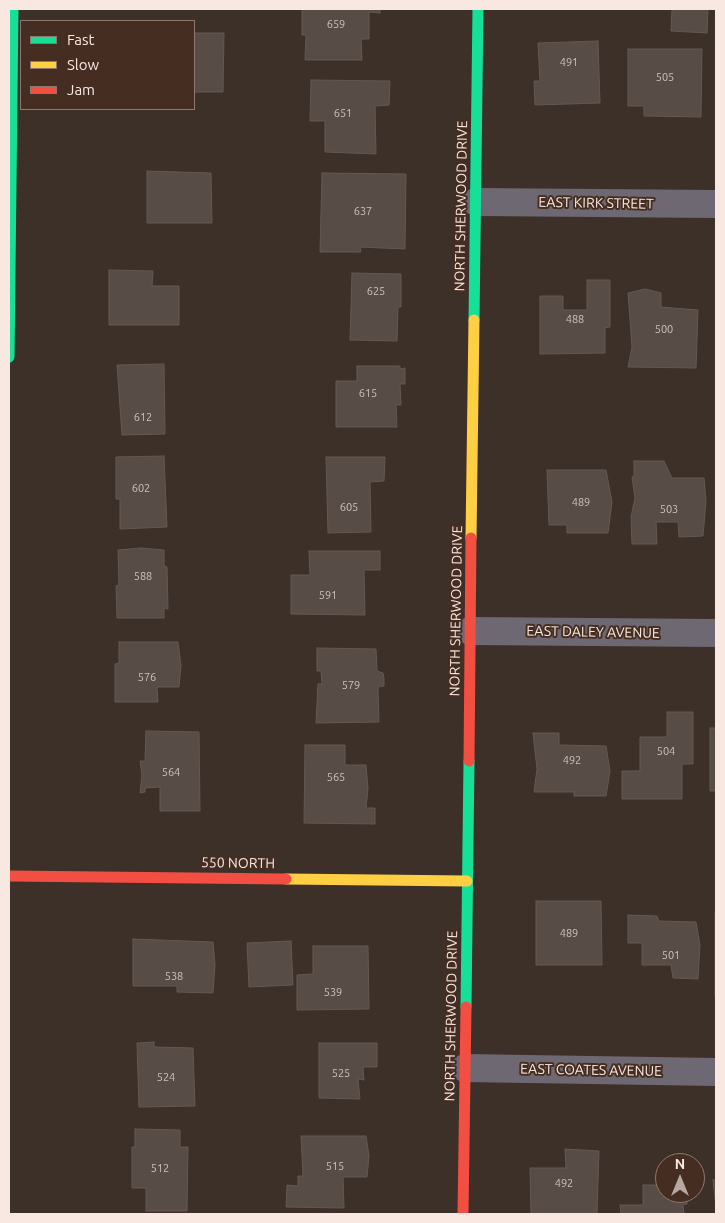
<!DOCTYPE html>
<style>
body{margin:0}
#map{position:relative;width:725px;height:1223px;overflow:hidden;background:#3d3029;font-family:Ubuntu,sans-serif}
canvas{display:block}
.frame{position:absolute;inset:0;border:10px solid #f9e8e1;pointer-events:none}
.legend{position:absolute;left:20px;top:20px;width:175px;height:90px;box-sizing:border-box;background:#452d21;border:1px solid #8d786e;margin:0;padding:6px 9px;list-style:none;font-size:15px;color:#f9e8e1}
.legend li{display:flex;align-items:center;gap:10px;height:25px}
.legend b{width:25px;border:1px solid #8d786e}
.north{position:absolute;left:655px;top:1153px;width:50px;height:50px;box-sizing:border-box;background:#452d21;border:1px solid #8d786e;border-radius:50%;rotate:0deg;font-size:14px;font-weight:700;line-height:20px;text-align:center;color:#f9e8e1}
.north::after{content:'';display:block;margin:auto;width:18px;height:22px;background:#b7a8a1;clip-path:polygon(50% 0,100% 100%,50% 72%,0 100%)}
</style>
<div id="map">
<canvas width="725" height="1223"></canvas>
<div class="frame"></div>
<ul class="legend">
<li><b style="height:6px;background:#16e098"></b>Fast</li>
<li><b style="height:6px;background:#ffcf43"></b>Slow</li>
<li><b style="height:6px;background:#f24e42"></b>Jam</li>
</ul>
<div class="north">N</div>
</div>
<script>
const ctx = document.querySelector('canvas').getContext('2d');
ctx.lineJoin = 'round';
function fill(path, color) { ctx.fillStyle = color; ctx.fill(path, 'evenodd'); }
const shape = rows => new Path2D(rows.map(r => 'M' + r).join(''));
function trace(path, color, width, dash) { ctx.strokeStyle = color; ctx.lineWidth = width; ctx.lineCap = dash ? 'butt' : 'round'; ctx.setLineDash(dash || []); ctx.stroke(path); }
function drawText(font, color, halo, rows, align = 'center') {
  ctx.font = font + ' Ubuntu,sans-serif'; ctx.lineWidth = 4; ctx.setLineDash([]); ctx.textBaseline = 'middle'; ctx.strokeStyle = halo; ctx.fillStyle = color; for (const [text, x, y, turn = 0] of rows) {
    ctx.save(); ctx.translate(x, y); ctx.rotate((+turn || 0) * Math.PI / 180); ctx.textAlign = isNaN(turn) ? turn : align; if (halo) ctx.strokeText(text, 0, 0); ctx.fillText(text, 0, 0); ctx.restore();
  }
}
const building = shape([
 [302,9,380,9,380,13,369,12,369,39,361,39,362,60,305,60,306,35,302,35,302,9],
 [672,9,708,9,707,33,671,31,672,9],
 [194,33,224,33,223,92,194,92,194,33],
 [598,41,600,103,535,105,534,81,540,81,538,43,598,41],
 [628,49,702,49,701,117,644,116,644,106,628,106,628,49],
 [311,80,390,81,389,105,375,106,376,154,325,152,325,121,310,121,311,80],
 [147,171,211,173,212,223,147,223,147,171],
 [322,173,406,174,405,249,360,247,361,252,320,252,322,173],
 [109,270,153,271,152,286,179,286,179,325,109,325,109,270],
 [352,273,401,274,401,307,398,307,397,341,350,340,352,273],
 [587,280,610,280,610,327,605,328,605,353,540,354,540,296,563,296,563,310,587,310,587,280],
 [645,289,661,293,661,307,698,310,696,368,628,367,632,347,628,293,645,289],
 [164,364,165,434,122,435,117,365,164,364],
 [357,366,400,366,400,369,405,368,405,384,400,384,401,405,396,405,397,427,336,427,336,381,357,381,357,366],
 [164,456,167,527,120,529,120,499,116,499,116,457,164,456],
 [326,457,385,457,384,481,370,482,371,532,328,533,326,457],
 [634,461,664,461,672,478,704,478,706,501,703,536,679,537,678,522,656,522,657,544,632,544,631,517,635,498,632,477,634,477,634,461],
 [547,470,606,470,612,502,608,533,567,533,567,525,549,525,547,470],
 [141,548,164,550,164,566,167,567,168,609,164,608,164,618,117,618,116,586,119,585,118,550,141,548],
 [309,551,380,551,380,570,364,570,365,615,291,614,291,575,310,575,309,551],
 [119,642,178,642,181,666,179,687,157,687,158,702,115,702,115,664,119,663,119,642],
 [317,648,376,649,377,671,383,673,384,679,384,686,378,687,379,722,316,723,318,684,322,684,321,671,317,671,317,648],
 [667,712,693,712,693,764,682,764,682,799,622,799,622,771,640,771,640,737,667,737,667,712],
 [710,728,716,728,716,791,710,791,710,728],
 [146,731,199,732,200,811,160,811,160,787,145,788,145,792,140,793,142,775,140,761,145,761,146,731],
 [533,733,559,733,559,745,606,746,610,771,606,796,574,796,574,792,534,792,537,769,533,733],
 [305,745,345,745,345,765,366,765,368,789,366,808,375,808,375,824,304,823,305,745],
 [536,901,601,901,602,965,536,965,536,901],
 [715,913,716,913,716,997,715,997,715,913],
 [628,915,657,916,659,921,696,922,700,945,698,979,673,978,671,965,642,965,642,943,628,943,628,915],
 [133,939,213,942,215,965,213,993,177,992,177,986,133,986,133,939],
 [291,941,293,985,249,987,247,943,291,941],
 [313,946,368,946,369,1009,297,1010,297,975,313,974,313,946],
 [154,1042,154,1047,193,1048,195,1106,139,1107,137,1043,154,1042],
 [319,1043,377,1043,377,1067,363,1067,364,1080,358,1079,360,1099,319,1098,319,1043],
 [135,1129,180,1130,180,1147,188,1147,187,1211,146,1211,146,1188,132,1188,132,1147,135,1147,135,1129],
 [301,1136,366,1136,369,1156,367,1177,343,1177,344,1208,286,1207,287,1185,298,1186,298,1176,303,1176,301,1136],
 [565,1149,599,1151,597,1214,531,1214,530,1168,566,1168,565,1149],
 [713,1180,716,1180,716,1207,713,1180],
 [643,1185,663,1185,662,1190,665,1190,665,1193,682,1193,683,1196,687,1196,687,1204,683,1205,684,1214,621,1214,620,1205,643,1205,643,1185]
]);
const street = shape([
 [476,202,716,204],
 [470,631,716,633],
 [465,1068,716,1072]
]);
const fast = shape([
 [474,320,478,9],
 [9,357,13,9],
 [466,1007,469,761]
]);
const slow = shape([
 [471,538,474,320],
 [286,879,467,881]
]);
const jam = shape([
 [469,761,471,538],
 [9,876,286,879],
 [463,1214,466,1007]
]);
const numberNames = [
 ["659",336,24],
 ["491",569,62],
 ["505",665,77],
 ["651",343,113],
 ["637",363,211],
 ["625",376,291],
 ["488",575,319],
 ["500",664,329],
 ["615",368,393],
 ["612",143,417],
 ["602",141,488],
 ["489",581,502],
 ["605",349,507],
 ["503",669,509],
 ["588",143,576],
 ["591",328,595],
 ["576",147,677],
 ["579",351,685],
 ["504",666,751],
 ["492",572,760],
 ["564",171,772],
 ["565",336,777],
 ["489",569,933],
 ["501",671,955],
 ["538",174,976],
 ["539",333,992],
 ["525",341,1073],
 ["524",166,1077],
 ["515",335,1166],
 ["512",160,1168],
 ["492",564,1183]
];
const streetNames = [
 ["EAST KIRK STREET",596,203,1],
 ["NORTH SHERWOOD DRIVE",461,206,-89],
 ["NORTH SHERWOOD DRIVE",456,611,-89],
 ["EAST DALEY AVENUE",593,632,1],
 ["550 NORTH",238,863,1],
 ["NORTH SHERWOOD DRIVE",451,1016,-89],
 ["EAST COATES AVENUE",591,1070,1]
];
fill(building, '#574c46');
trace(building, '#645853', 1);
trace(street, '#6e6873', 28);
trace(fast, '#16e098', 11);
trace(slow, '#ffcf43', 11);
trace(jam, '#f24e42', 11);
drawText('11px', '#d0c1ba', null, numberNames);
drawText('14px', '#f9e8e1', '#452d21', streetNames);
</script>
